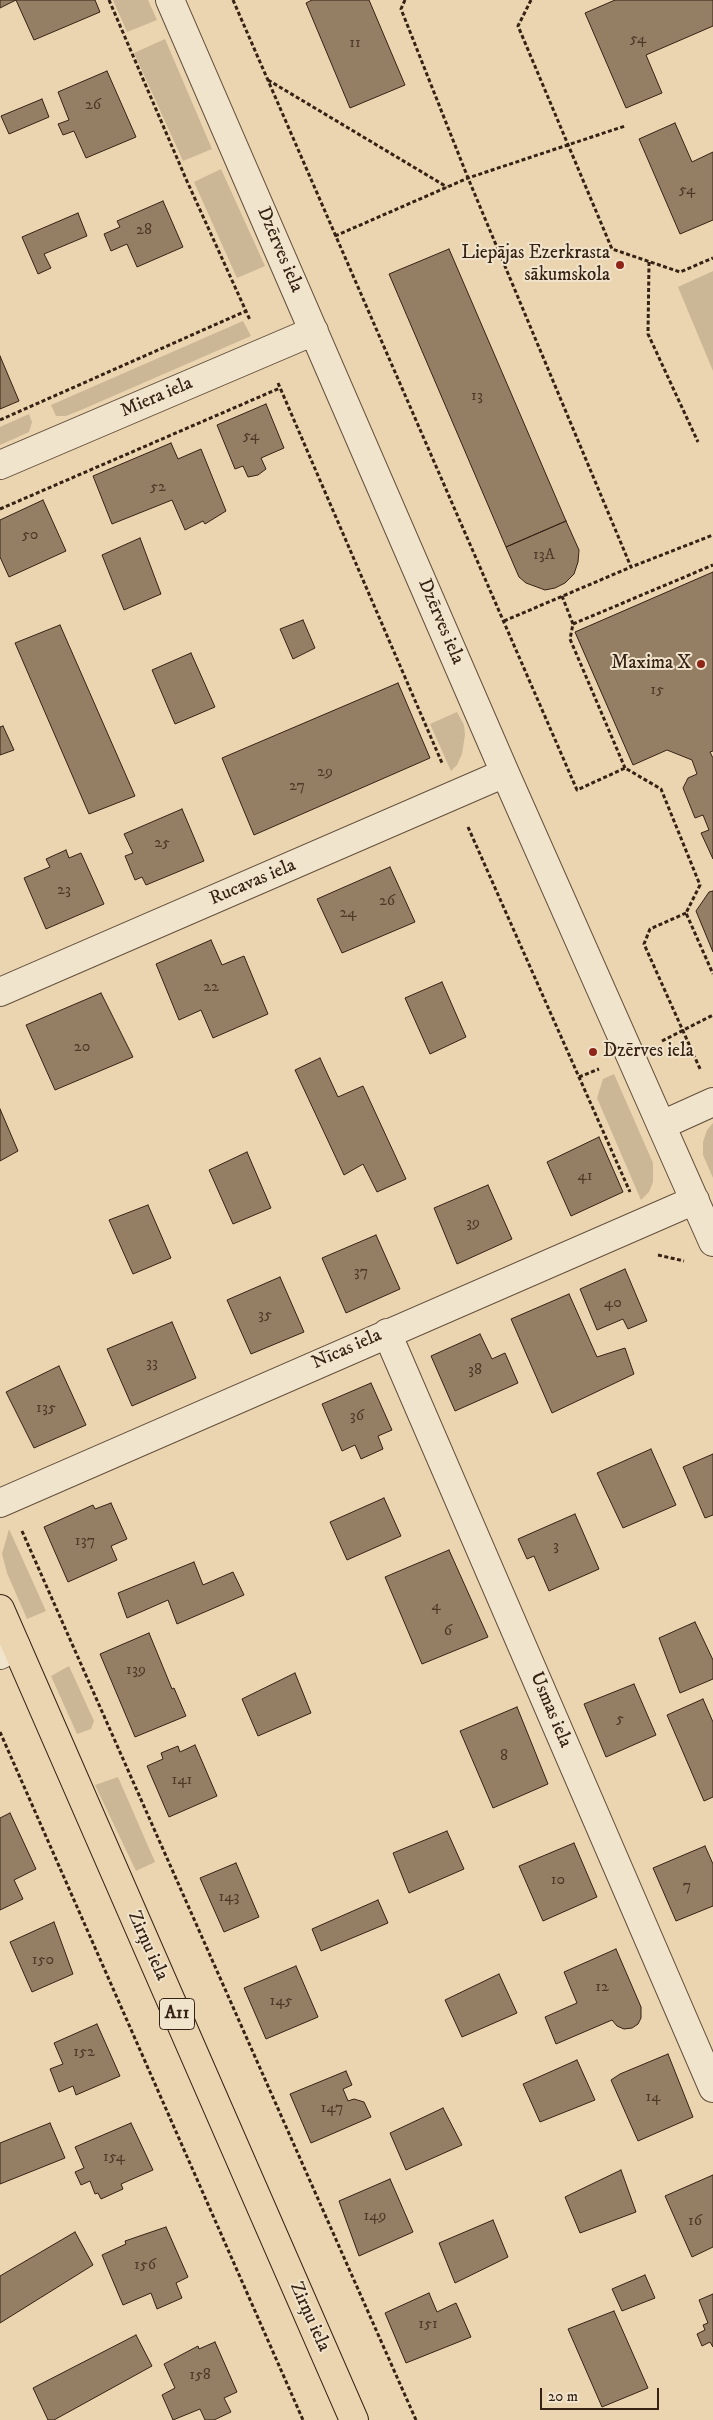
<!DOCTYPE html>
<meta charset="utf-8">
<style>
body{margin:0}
#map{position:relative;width:713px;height:2420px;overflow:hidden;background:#ead5b0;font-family:"IM FELL DW Pica",serif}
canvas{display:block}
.scale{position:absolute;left:540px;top:2388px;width:119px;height:22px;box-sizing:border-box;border:2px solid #362214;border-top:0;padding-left:6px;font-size:15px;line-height:18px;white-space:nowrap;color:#362214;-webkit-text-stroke:4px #f1e4cc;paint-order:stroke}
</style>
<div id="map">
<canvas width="713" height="2420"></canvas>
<div class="scale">20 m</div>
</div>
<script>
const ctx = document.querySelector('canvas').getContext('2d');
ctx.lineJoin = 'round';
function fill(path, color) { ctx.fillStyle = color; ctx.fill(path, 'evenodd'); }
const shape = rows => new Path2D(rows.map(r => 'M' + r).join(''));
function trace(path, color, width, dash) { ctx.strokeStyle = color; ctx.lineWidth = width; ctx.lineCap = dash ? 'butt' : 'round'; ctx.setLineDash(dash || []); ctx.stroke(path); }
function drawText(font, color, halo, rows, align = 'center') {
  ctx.font = font + ' "IM FELL DW Pica",serif'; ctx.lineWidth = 4; ctx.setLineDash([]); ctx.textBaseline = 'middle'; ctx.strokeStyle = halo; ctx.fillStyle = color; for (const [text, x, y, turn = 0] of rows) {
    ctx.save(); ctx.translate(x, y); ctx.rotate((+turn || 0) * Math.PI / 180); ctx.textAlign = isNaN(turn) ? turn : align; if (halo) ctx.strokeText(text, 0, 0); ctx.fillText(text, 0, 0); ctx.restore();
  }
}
const green = shape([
 [113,0,148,0,157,20,127,32],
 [165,39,212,149,183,161,134,53],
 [221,169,265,266,237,278,194,182],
 [713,271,713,371,678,287],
 [243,321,251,336,81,410,66,416,56,416,51,405],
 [29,414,32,422,29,432,0,445,0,427],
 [457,712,464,725,465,735,462,754,457,765,451,771,430,724],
 [614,1074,653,1163,653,1182,649,1192,641,1200,597,1098,603,1079],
 [713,1123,713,1178,703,1155,703,1142,707,1130],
 [9,1529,46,1611,27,1619,7,1573,2,1554],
 [69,1666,94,1721,91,1729,77,1734,51,1676],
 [118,1777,155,1862,136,1871,95,1785]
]);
const building = shape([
 [0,0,95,0,100,12,34,40,16,0,0,8,0,0],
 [312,0,369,0,405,85,350,108,306,3,312,0],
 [615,0,713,0,713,26,646,55,662,93,626,108,585,13,615,0],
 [107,71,136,137,86,158,74,131,63,135,58,124,69,120,58,92,107,71],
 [42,99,49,117,9,134,1,116,42,99],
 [675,123,692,162,713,152,713,220,680,234,639,139,675,123],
 [163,201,183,247,137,267,127,244,111,251,104,234,120,227,117,221,163,201],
 [78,213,87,236,44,254,51,268,38,274,22,237,78,213],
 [449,249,566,521,506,547,389,274,449,249],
 [0,356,19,401,0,409,0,356],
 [266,404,284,448,261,458,266,469,258,475,248,477,243,466,235,469,217,425,266,404],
 [171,443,178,459,201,449,226,511,205,524,203,521,185,530,172,500,112,524,93,476,171,443],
 [43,500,66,551,9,577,0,557,0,520,43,500],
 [566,521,579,550,578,562,574,574,565,583,555,588,545,590,526,583,519,577,506,547,566,521],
 [140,538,161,594,124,610,102,555,140,538],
 [713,572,713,751,710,752,713,758,713,859,701,833,709,830,703,815,695,818,683,788,688,778,697,774,692,760,667,750,633,765,575,632,713,572],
 [303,620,315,648,293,659,280,629,303,620],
 [60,625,135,796,89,814,15,643,60,625],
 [191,653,215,707,175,724,152,670,191,653],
 [398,683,430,758,254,835,222,758,398,683],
 [3,726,14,750,0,755,0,727,3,726],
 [182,809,204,861,146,885,142,877,135,880,125,856,133,853,124,834,182,809],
 [66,850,69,858,81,853,104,904,46,929,24,878,50,867,46,859,66,850],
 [390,867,415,922,342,953,317,899,390,867],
 [713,891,713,952,696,911,709,892,713,891],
 [211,940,222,965,244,956,268,1014,213,1038,201,1010,179,1020,156,964,211,940],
 [442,982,466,1037,430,1054,405,998,442,982],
 [101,993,133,1057,55,1090,26,1025,101,993],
 [320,1058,338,1097,363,1086,406,1179,377,1192,363,1164,344,1175,295,1070,320,1058],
 [0,1109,18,1151,0,1161,0,1109],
 [599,1137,623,1192,571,1216,547,1162,599,1137],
 [247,1152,271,1208,233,1224,209,1170,247,1152],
 [488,1185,512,1239,457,1264,434,1208,488,1185],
 [148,1205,171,1258,133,1274,109,1220,148,1205],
 [376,1235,400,1289,346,1313,322,1258,376,1235],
 [625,1269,647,1321,628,1329,623,1319,597,1330,580,1289,625,1269],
 [280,1277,304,1332,251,1354,227,1300,280,1277],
 [569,1294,597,1357,625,1348,634,1374,552,1413,511,1319,569,1294],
 [172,1322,196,1378,132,1406,107,1349,172,1322],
 [480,1334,492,1359,505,1353,518,1383,455,1411,431,1356,480,1334],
 [59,1366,86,1425,34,1448,6,1392,59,1366],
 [371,1383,392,1430,378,1436,383,1449,361,1459,355,1445,342,1451,322,1404,371,1383],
 [651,1449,676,1505,623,1528,597,1473,651,1449],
 [713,1454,713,1515,705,1518,683,1467,713,1454],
 [384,1498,401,1536,347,1560,330,1522,384,1498],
 [111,1503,127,1539,111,1546,117,1560,68,1582,44,1527,93,1505,95,1509,111,1503],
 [575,1514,599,1569,549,1591,534,1556,527,1559,518,1539,575,1514],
 [449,1550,488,1637,422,1664,385,1577,449,1550],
 [194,1562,203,1585,233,1572,244,1595,177,1624,168,1600,127,1618,118,1593,194,1562],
 [695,1622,713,1660,713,1679,680,1693,659,1638,695,1622],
 [149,1633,172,1689,174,1688,186,1716,135,1737,100,1654,149,1633],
 [295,1673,311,1713,258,1736,242,1699,295,1673],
 [634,1684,656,1735,606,1757,584,1704,634,1684],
 [703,1699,713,1722,713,1797,704,1801,667,1715,703,1699],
 [517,1707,548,1784,493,1808,460,1731,517,1707],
 [195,1745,217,1796,169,1817,147,1766,163,1759,161,1753,178,1746,180,1752,195,1745],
 [10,1813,36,1869,14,1880,23,1899,0,1910,0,1818,10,1813],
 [447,1831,464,1869,409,1893,393,1853,447,1831],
 [574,1843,597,1897,543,1921,519,1866,574,1843],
 [705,1846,713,1864,713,1906,676,1921,653,1868,705,1846],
 [236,1863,259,1917,224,1932,200,1878,236,1863],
 [378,1900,388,1923,321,1951,312,1929,378,1900],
 [54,1922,73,1974,32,1992,10,1942,54,1922],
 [616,1949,641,2007,641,2018,638,2024,632,2028,624,2029,617,2026,612,2020,556,2044,545,2017,577,2003,564,1972,616,1949],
 [296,1966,318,2017,266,2039,244,1988,296,1966],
 [499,1974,517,2013,462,2037,445,2000,499,1974],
 [97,2024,120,2076,76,2095,73,2086,59,2092,50,2069,63,2064,54,2043,97,2024],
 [668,2054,693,2117,638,2141,611,2080,620,2074,668,2054],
 [577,2060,595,2100,540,2122,523,2084,577,2060],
 [346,2071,352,2085,343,2089,348,2101,354,2099,364,2102,371,2117,311,2143,290,2094,346,2071],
 [443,2108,462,2145,406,2170,390,2133,443,2108],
 [50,2123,65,2158,0,2184,0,2143,50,2123],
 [131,2123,153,2170,121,2184,123,2189,101,2199,98,2193,95,2194,90,2181,81,2185,75,2172,84,2168,75,2147,131,2123],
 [621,2170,636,2212,580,2233,565,2197,621,2170],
 [713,2175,713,2247,692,2257,665,2196,713,2175],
 [390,2179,413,2232,359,2256,339,2201,390,2179],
 [493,2220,508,2257,455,2283,439,2243,493,2220],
 [166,2227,188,2277,176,2283,182,2298,157,2309,151,2293,123,2305,102,2255,126,2244,125,2241,166,2227],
 [75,2232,93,2265,0,2323,0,2276,75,2232],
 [645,2275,655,2298,622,2311,612,2289,645,2275],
 [429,2293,437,2312,456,2303,471,2337,406,2363,385,2313,429,2293],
 [713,2294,713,2347,710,2342,702,2346,697,2334,705,2330,703,2325,708,2323,699,2300,713,2294],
 [614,2311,648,2388,602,2407,568,2329,614,2311],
 [136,2335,152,2366,54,2420,48,2420,33,2388,136,2335],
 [215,2342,237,2392,224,2398,231,2412,214,2420,205,2420,200,2409,173,2420,162,2395,175,2388,164,2364,198,2346,199,2349,215,2342]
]);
const path = shape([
 [109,0,186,179,250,320],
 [233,0,577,790,625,768,661,789,700,885,686,913,713,974],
 [405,0,401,9,468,178,631,567,713,535],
 [531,0,518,26,612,249,680,272,713,258],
 [268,80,447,187],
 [335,236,468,178,625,126],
 [649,262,648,334,698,442],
 [278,383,442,763],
 [0,420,246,311],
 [0,509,280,388],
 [562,596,573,624,570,639,625,768],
 [504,621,631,567],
 [573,624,713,565],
 [468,827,630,1192],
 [686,913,650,929,644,944,701,1071],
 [662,1041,713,1015],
 [579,1077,599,1069],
 [658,1255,684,1261],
 [22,1531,416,2420],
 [0,1732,303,2420]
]);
const minor = shape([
 [170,0,505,773,713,1242],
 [0,465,314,331],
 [0,992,505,773],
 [662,1125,713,1102],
 [387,1333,713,2088],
 [0,1503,695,1200],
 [0,1655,16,1646]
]);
const highway = shape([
 [0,1609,354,2420]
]);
const markers = [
 [620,265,5,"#8f2418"],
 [701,664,5,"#8f2418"],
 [593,1052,5,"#8f2418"]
];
const numberNames = [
 ["54",638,40],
 ["11",355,44],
 ["26",93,106],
 ["54",687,191],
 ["28",144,231],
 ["13",477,397],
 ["54",251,437],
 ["52",158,488],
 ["50",30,536],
 ["13A",544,556],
 ["15",657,691],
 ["29",325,773],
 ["27",297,787],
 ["25",162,844],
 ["23",64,891],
 ["26",387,902],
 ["24",348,914],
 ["22",211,988],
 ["20",82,1048],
 ["41",585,1177],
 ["39",473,1224],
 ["37",361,1273],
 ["40",613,1304],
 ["35",265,1316],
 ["33",152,1364],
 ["38",475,1371],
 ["135",46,1409],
 ["36",357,1417],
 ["137",85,1542],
 ["3",556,1547],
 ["4",436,1607],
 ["6",448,1632],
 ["139",136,1671],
 ["5",620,1720],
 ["8",504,1757],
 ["141",182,1781],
 ["10",558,1881],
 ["7",687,1887],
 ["143",229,1898],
 ["150",43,1961],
 ["12",602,1988],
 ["145",281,2002],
 ["152",84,2053],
 ["14",653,2098],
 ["147",332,2109],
 ["154",114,2158],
 ["149",375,2217],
 ["16",695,2222],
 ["156",145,2266],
 ["151",428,2325],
 ["158",200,2376]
];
const shields = [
 [177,2014,35]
];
const shieldNames = [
 ["A11",177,2014]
];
const streetNames = [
 ["Dzērves iela",279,250,67],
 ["Miera iela",157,398,-23],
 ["Dzērves iela",440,622,67],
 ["Rucavas iela",253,883,-23],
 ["Nīcas iela",347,1350,-24],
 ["Usmas iela",550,1710,67],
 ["Zirņu iela",147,1946,66],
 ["Zirņu iela",309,2317,66]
];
const poiNames = [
 ["Liepājas Ezerkrasta",610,254],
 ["sākumskola",610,276],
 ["Maxima X",691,664],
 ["Dzērves iela",603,1052,"left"]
];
fill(green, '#cbb795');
fill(building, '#947f65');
trace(building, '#362214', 1);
trace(minor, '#634f3b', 30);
trace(highway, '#362214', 30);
trace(path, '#362214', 3, [4, 2.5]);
trace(minor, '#f1e4cc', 28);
trace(highway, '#ead5b0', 28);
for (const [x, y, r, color] of markers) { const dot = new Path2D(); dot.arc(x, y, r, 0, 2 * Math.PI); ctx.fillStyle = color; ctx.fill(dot); trace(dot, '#f1e4cc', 2); }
drawText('16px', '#4e3928', null, numberNames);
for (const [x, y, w] of shields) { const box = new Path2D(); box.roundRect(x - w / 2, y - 15.5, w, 31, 4); ctx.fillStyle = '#f1e4cc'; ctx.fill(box); trace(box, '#362214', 1); }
drawText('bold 18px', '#362214', null, shieldNames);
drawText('19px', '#362214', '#f1e4cc', streetNames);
drawText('19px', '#362214', '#f1e4cc', poiNames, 'right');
</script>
